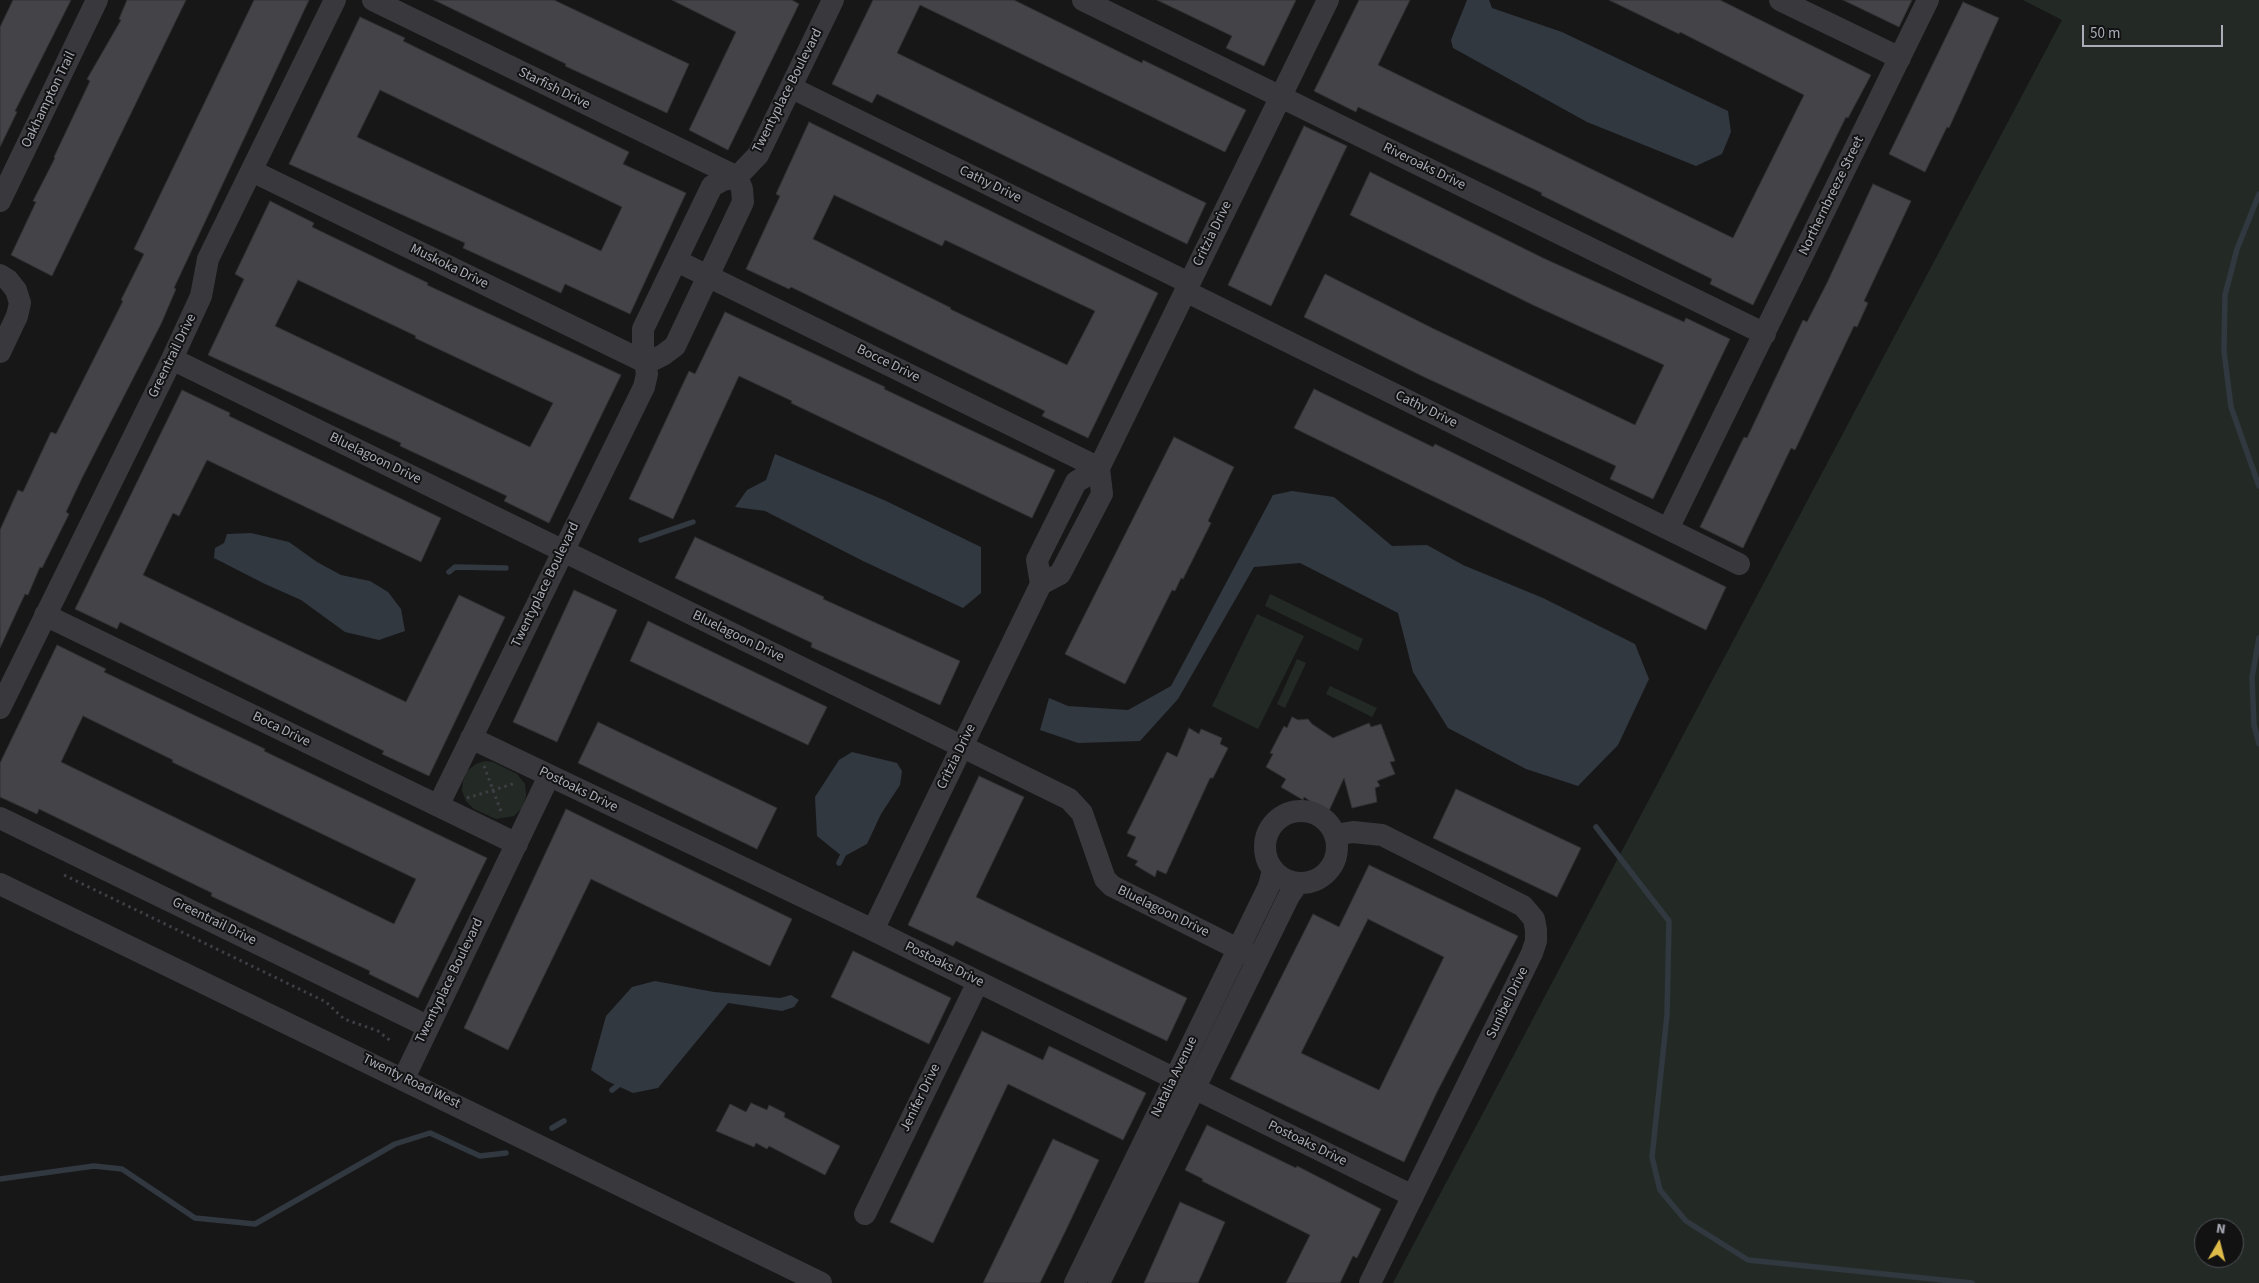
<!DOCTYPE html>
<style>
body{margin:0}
#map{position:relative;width:2259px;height:1283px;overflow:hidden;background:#171718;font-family:"Source Sans 3",sans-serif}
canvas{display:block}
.north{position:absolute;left:2194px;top:1218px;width:50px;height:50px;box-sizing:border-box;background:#121213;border:1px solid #4f5055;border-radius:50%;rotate:8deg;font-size:14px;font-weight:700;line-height:20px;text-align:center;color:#aaadb7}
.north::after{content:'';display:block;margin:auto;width:18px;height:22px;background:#deba49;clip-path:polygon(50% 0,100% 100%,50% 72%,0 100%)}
.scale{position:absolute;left:2082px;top:25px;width:141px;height:22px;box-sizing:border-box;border:2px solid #aaadb7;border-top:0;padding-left:6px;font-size:15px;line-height:18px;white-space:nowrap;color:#aaadb7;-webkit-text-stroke:4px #121213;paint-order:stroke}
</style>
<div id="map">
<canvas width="2259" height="1283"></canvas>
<div class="north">N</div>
<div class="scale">50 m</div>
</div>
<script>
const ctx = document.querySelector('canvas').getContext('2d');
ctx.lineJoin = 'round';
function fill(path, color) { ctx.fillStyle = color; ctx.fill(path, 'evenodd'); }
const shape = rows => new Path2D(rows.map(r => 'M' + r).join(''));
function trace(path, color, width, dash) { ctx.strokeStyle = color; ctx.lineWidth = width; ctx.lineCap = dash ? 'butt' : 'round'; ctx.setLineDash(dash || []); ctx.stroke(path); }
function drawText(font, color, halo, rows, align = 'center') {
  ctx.font = font + ' "Source Sans 3",sans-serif'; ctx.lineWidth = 4; ctx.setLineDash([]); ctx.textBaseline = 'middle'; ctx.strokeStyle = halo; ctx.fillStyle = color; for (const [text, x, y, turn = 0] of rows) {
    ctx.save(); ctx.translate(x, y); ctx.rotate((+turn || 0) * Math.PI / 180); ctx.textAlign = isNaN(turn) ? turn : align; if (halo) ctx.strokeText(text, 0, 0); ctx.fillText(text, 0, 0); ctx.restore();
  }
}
const green = shape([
 [2023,0,2259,0,2259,1283,1393,1283,2062,20],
 [2204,1228,2234,1228,2234,1258,2204,1258],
 [1270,594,1363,639,1358,651,1265,606],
 [1257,614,1304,636,1258,729,1212,706],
 [1297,659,1306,663,1285,708,1277,704],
 [1330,686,1377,708,1372,717,1326,694],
 [485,761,493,762,517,774,525,784,526,796,522,808,514,816,496,819,474,809,466,801,462,791,463,782,467,771,476,764]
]);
const water = shape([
 [1467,0,1489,0,1492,8,1562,32,1728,111,1731,132,1722,154,1696,166,1587,122,1453,48,1451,40],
 [775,454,884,500,981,547,981,593,963,608,863,561,765,511,735,507,747,490,766,480],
 [1292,491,1334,497,1392,546,1427,545,1463,565,1543,598,1635,644,1649,679,1618,745,1578,786,1526,769,1448,728,1413,672,1398,613,1300,563,1254,567,1178,699,1140,741,1078,743,1040,730,1049,698,1068,706,1128,710,1171,686,1273,495],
 [251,533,289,542,317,562,341,575,370,581,388,592,401,609,405,631,379,640,345,632,301,600,265,584,214,558,215,548,224,543,227,534],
 [852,752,897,763,902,771,900,785,881,814,867,844,843,857,817,836,815,797,839,760],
 [655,981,714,992,780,998,791,995,799,1000,794,1007,782,1011,728,1003,658,1088,633,1093,607,1081,591,1070,606,1016,632,987]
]);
const stream = shape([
 [2259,194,2237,249,2225,295,2224,351,2231,407,2259,486],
 [641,540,693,522],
 [449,572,455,567,506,568],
 [2259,638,2252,677,2254,725,2259,744],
 [1596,827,1669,921,1667,1015,1652,1157,1660,1190,1686,1221,1748,1260,1972,1283],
 [839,863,845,851],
 [612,1090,622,1082],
 [552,1128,564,1121],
 [0,1179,94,1166,122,1169,195,1218,255,1224,395,1144,430,1133,480,1156,506,1153]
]);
const building = shape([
 [13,0,71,0,15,111,17,112,0,147,0,27,13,0],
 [127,0,186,0,52,276,11,255,36,202,33,201,55,158,54,157,90,81,87,79,121,20,119,19,127,0],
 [254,0,309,0,174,288,176,289,161,324,82,478,66,512,69,514,42,568,40,567,28,595,25,594,0,648,0,530,18,490,23,492,51,432,56,434,123,301,121,300,144,254,134,249,254,0],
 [434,0,554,0,689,64,667,113,565,66,566,64,434,0],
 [672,0,792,0,799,4,728,150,689,130,736,32,672,0],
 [873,0,1014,0,1142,63,1143,60,1246,110,1225,152,920,5,897,53,1206,203,1187,244,877,94,872,103,832,84,873,0],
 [1157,0,1296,0,1264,66,1226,48,1232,36,1157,0],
 [1359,0,1410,0,1378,65,1733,238,1804,95,1680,32,1679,34,1609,0,1720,0,1871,75,1848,118,1846,117,1753,305,1710,284,1712,279,1541,195,1542,193,1358,107,1356,112,1314,91,1359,0],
 [1843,0,1912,0,1899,27,1843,0],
 [1963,2,1999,18,1949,128,1947,127,1925,172,1889,154,1963,2],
 [360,17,405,38,403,41,629,152,623,164,686,193,630,314,565,284,561,293,463,248,465,243,289,164,360,17],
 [380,90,622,207,601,251,357,137,380,90],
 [809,122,1158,293,1088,438,1042,416,1045,411,791,287,789,289,746,269,780,196,776,194,809,122],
 [834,195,942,246,945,240,1095,311,1067,365,950,309,951,308,813,239,834,195],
 [1304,126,1347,146,1271,306,1228,285,1304,126],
 [1370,172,1543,258,1684,322,1686,318,1730,339,1653,499,1610,479,1616,466,1422,376,1304,317,1325,274,1432,328,1635,425,1664,365,1533,305,1350,215,1370,172],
 [1873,184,1911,201,1864,301,1868,303,1857,327,1854,326,1795,450,1791,448,1743,548,1700,527,1744,437,1747,438,1803,320,1807,322,1827,283,1873,184],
 [270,201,314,223,312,227,428,283,427,285,621,375,549,523,504,501,507,496,400,446,401,443,208,355,244,279,235,274,270,201],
 [298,280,416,336,415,338,553,403,530,447,275,326,298,280],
 [725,312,885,387,884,389,1055,470,1032,518,791,403,792,401,739,376,673,519,629,499,689,371,695,374,725,312],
 [1314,389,1433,447,1435,444,1726,587,1706,630,1294,428,1314,389],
 [182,390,230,413,229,416,441,518,421,562,207,460,179,516,173,513,143,575,406,702,459,595,505,617,429,776,382,754,384,751,120,622,117,629,75,609,182,390],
 [1174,437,1234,467,1208,521,1211,523,1183,579,1181,578,1175,591,1172,590,1125,684,1065,654,1174,437],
 [695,537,824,597,823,599,960,661,940,705,811,647,812,643,675,578,695,537],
 [574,590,617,610,557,742,513,722,574,590],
 [648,621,827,707,808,745,630,661,648,621],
 [57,645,106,669,104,672,265,749,264,751,487,858,418,998,369,974,370,971,211,896,212,893,39,809,37,814,0,797,0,763,57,645],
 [83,716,173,760,172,762,416,879,394,924,61,762,83,716],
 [1292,717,1298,720,1308,719,1312,724,1333,738,1369,723,1371,727,1381,724,1395,761,1390,762,1395,774,1377,781,1380,786,1375,788,1377,802,1352,808,1344,778,1328,813,1304,797,1303,800,1281,787,1286,779,1266,767,1273,754,1270,753,1284,726,1287,728,1292,717],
 [598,722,777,808,757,849,578,763,598,722],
 [1189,728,1199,734,1201,729,1222,738,1220,744,1228,748,1213,778,1210,778,1166,874,1157,870,1155,877,1135,865,1138,861,1127,856,1136,837,1127,833,1167,752,1177,757,1189,728],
 [979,776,1024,797,976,897,1187,998,1167,1041,956,941,953,946,908,925,979,776],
 [1456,789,1581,848,1557,897,1433,838,1456,789],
 [566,809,792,919,770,966,591,879,508,1050,464,1028,566,809],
 [1369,865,1518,936,1437,1092,1404,1162,1230,1079,1313,914,1339,927,1369,865],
 [1368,919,1444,957,1379,1090,1301,1053,1368,919],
 [853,951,951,998,929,1044,831,997,853,951],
 [982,1031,1043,1060,1049,1046,1146,1093,1123,1140,1008,1084,933,1243,890,1222,982,1031],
 [751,1103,767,1110,769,1105,785,1113,784,1117,840,1146,825,1175,769,1146,767,1149,756,1143,754,1147,716,1131,730,1104,746,1112,751,1103],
 [1207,1125,1296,1168,1297,1166,1381,1209,1357,1258,1353,1256,1340,1283,1286,1283,1310,1235,1202,1181,1203,1179,1185,1170,1207,1125],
 [1053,1139,1099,1160,1066,1230,1040,1283,983,1283,1053,1139],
 [1180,1202,1225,1222,1198,1283,1144,1283,1180,1202]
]);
const path = shape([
 [484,766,502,814],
 [467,798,516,783],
 [64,875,326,1002,344,1019,378,1031,392,1042]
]);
const minor = shape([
 [373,0,737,177],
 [1083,0,1765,334],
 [1780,0,1900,58],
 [792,88,1189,283],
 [252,171,647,363],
 [0,201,97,0],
 [677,261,1099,468],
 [0,275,8,280,16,290,20,303,17,316,0,352],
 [1185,291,1739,564],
 [172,359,1069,799,1082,813,1105,879,1112,886,1258,959],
 [647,363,663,355,675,346,743,202,742,189,737,177],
 [1668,529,1928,0],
 [1041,584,1060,574,1102,494,1099,468],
 [45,615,517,844],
 [0,708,172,359,201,296,208,259,335,0],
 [471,738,873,930,1413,1196],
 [438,806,644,387,647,374,643,346,643,329,712,186,723,180,737,177,758,155,833,0],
 '1265 847a36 36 0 1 1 72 0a36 36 0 1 1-72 0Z',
 [0,818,427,1026],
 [1335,835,1353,832,1382,835,1523,906,1534,919,1536,930,1536,941,1532,953,1370,1283],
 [0,884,821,1283],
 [873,930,1041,584,1037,560,1076,482,1099,468,1328,0],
 [404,1078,549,776],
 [865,1214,978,982],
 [1075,1283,1269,886,1273,870],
 [1099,1283,1289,896,1298,883]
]);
const streetNames = [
 ["Starfish Drive",554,89,26],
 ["Twentyplace Boulevard",788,91,-63],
 ["Oakhampton Trail",49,100,-64],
 ["Riveroaks Drive",1424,167,26],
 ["Cathy Drive",990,185,26],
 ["Northernbreeze Street",1832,196,-64],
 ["Critzia Drive",1213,234,-64],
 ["Muskoka Drive",449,267,26],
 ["Greentrail Drive",173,356,-64],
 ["Bocce Drive",888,364,26],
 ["Cathy Drive",1426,410,26],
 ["Bluelagoon Drive",375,459,26],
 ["Twentyplace Boulevard",546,585,-64],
 ["Bluelagoon Drive",738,637,26],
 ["Boca Drive",281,730,26],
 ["Critzia Drive",957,757,-64],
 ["Postoaks Drive",578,790,26],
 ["Bluelagoon Drive",1163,912,26],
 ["Greentrail Drive",214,922,26],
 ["Postoaks Drive",944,965,26],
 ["Twentyplace Boulevard",450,981,-64],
 ["Sunibel Drive",1508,1003,-64],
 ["Natalia Avenue",1175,1077,-64],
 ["Twenty Road West",411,1082,26],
 ["Jenifer Drive",921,1098,-64],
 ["Postoaks Drive",1307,1144,26]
];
fill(green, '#232a25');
fill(water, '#313840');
trace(stream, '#313840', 5.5);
fill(building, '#444448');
trace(building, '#313134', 1);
trace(path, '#3e3f44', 3, [2.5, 4]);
trace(minor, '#38383d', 22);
drawText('14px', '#aaadb7', '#121213', streetNames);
</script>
